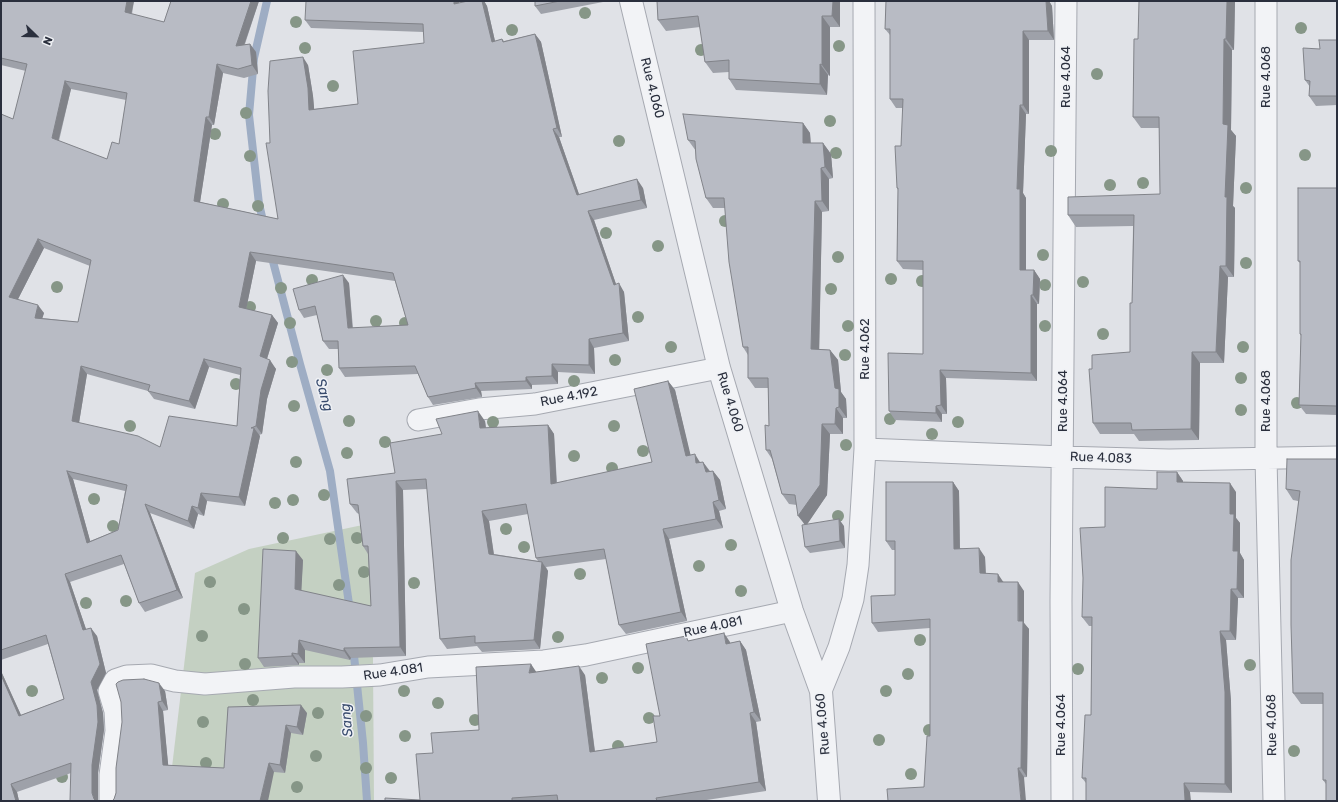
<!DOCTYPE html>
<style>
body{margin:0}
#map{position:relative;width:1338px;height:802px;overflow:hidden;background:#e0e2e7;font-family:Rubik,sans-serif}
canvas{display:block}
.frame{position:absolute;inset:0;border:2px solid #2a2f3d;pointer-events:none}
.north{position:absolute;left:16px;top:16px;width:40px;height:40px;-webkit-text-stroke:3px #eff1f5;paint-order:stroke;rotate:113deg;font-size:11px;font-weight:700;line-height:16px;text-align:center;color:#2a2f3d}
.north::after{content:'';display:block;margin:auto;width:14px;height:18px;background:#2a2f3d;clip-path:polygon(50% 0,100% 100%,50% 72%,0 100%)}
</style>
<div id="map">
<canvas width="1338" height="802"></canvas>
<div class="frame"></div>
<div class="north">N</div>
</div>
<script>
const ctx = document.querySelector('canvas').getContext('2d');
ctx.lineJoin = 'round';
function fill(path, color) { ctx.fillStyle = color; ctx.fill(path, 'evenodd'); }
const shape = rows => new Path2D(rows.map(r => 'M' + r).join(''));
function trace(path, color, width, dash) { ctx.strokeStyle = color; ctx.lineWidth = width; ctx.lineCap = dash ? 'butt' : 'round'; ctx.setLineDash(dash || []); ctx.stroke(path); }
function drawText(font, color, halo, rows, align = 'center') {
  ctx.font = font + ' Rubik,sans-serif'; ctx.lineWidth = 3; ctx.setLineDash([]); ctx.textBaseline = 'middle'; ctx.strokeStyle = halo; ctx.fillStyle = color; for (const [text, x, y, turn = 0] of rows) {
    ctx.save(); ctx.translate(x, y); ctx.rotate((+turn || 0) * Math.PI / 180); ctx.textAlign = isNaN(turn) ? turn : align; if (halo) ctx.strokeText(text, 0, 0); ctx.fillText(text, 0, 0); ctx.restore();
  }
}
const green = shape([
 [372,523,374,801,168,801,195,573,249,549]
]);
const stream = shape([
 [264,225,259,204,249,115,254,58,267,1],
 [271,254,300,364,330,471,350,611],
 [353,646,363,743,367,801]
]);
const minor = shape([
 [1266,1,1266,458,1274,801],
 [418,420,479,409,535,404,719,368],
 [865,449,1063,457,1169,460,1337,457],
 [821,691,839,647,853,599,858,565,865,449,864,1],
 [110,801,110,775,116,731,115,711,109,691,115,680,127,676,151,675,175,681,205,684,294,677,342,677,380,675,428,667,544,661,586,655,792,611],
 [1062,801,1061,601,1066,1]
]);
const tertiary = shape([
 [631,1,719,368,792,611,821,691,829,801]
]);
const trees = [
 [585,13],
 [296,22],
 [1301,28],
 [512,30],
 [839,46],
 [305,48],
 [701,50],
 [1097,74],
 [333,86],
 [246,113],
 [830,121],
 [215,134],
 [619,141],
 [1051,151],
 [836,153],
 [1305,155],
 [250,156],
 [1143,183],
 [1110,185],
 [1246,188],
 [223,204],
 [258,206],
 [725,221],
 [606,233],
 [658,246],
 [1043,255],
 [838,257],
 [1246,263],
 [891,279],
 [312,280],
 [922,281],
 [1083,282],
 [1045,285],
 [57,287],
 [281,288],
 [831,289],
 [250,307],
 [638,317],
 [376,321],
 [290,323],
 [405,323],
 [848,326],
 [1045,326],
 [1103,334],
 [671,347],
 [1243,347],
 [845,355],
 [615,360],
 [292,362],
 [327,370],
 [1241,378],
 [574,381],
 [236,384],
 [1297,403],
 [294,406],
 [1241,410],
 [890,419],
 [349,421],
 [493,422],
 [958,422],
 [130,426],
 [614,426],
 [932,434],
 [385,442],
 [846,445],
 [643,451],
 [347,453],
 [574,456],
 [296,462],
 [612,468],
 [324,495],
 [94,499],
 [293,500],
 [275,503],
 [838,516],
 [113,526],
 [506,529],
 [283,538],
 [357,538],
 [330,539],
 [731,545],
 [524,547],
 [699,566],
 [364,572],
 [580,574],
 [210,582],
 [414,583],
 [339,585],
 [741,591],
 [126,601],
 [86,603],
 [244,609],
 [202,636],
 [558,637],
 [920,640],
 [245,664],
 [1250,665],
 [638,668],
 [1078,669],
 [908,674],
 [602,678],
 [32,691],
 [404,691],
 [886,691],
 [253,700],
 [438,703],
 [318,713],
 [366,716],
 [649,718],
 [475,720],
 [203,722],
 [929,730],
 [405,736],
 [879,740],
 [618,746],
 [1294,751],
 [316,756],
 [206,763],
 [366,768],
 [911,774],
 [62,777],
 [391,778],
 [297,787]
];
const wall = shape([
 [1,1,134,1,132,14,164,22,171,1,259,1,245,44,250,44,256,52,258,74,244,78,223,73,214,125,212,125,200,202,278,219,270,143,308,65,313,96,314,109,358,104,424,43,424,32,311,28,305,20,459,3,468,1,484,1,487,6,495,41,502,39,504,41,535,34,541,42,562,137,559,137,579,194,643,188,647,208,594,220,616,284,624,292,629,341,594,348,595,374,558,372,558,384,532,385,532,389,481,391,482,397,433,405,428,397,418,374,345,377,339,368,338,349,329,349,323,341,317,315,304,318,299,310,349,283,353,328,408,325,395,281,256,261,246,309,272,315,278,323,267,359,276,369,267,399,262,434,259,435,260,436,245,506,207,501,204,516,198,514,194,529,150,513,183,598,145,612,139,603,124,564,70,582,86,629,97,636,106,673,97,690,103,713,104,730,98,773,98,801,71,773,17,792,19,801,1,801,1,671,21,715,64,699,48,644,1,660,1,114,13,119,26,71,1,65],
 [71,89,126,100,119,144,107,159,59,141],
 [44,248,90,266,78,322,42,318,44,313,18,299],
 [209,367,240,375,237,426,160,447,79,423,87,374,148,391,154,399,195,409],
 [73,479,125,491,118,530,90,541],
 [535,1,603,1,603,2,541,14,535,6],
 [657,1,840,1,840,27,830,27,830,76,828,75,827,95,736,90,729,79,729,72,713,73,705,62,700,27,666,31,658,20],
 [886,1,1049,1,1052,6,1054,40,1029,40,1029,114,1026,114,1023,193,1026,198,1026,270,1034,270,1040,279,1039,304,1037,304,1037,381,946,378,947,414,942,414,942,422,895,420,889,411,923,354,923,270,903,269,897,261,898,190,897,188,901,146,903,108,896,108,890,99,890,35,885,29],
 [1235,1,1234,50,1232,50,1231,130,1236,136,1233,206,1235,208,1234,277,1228,277,1224,363,1200,363,1199,440,1139,441,1134,434,1100,434,1093,423,1092,369,1130,352,1132,303,1133,226,1076,227,1068,215,1160,194,1159,128,1141,128,1133,117,1138,39],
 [1337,40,1337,105,1316,106,1309,96,1310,87,1305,80,1320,49],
 [803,123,810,133,811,143,823,143,831,154,833,178,829,179,829,211,822,212,819,349,830,350,838,360,841,392,846,399,847,418,843,418,843,434,830,434,827,495,807,524,844,526,845,548,810,553,805,547,804,524,797,505,789,504,782,494,772,459,766,450,769,426,768,388,755,388,748,378,748,355,743,347,725,208,713,208,706,198,696,151,688,140],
 [1337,188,1337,415,1306,414,1299,405,1301,336,1300,334,1300,263,1298,261],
 [668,381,675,390,690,455,701,463,703,462,710,471,713,471,720,480,726,509,719,511,723,528,669,539,687,621,626,634,619,625,606,559,546,567,548,571,540,649,482,652,477,646,447,649,440,639,427,489,403,490,406,656,351,658,350,660,305,650,305,663,299,663,299,665,264,667,258,658,303,560,301,591,371,606,368,554,363,546,359,514,357,513,350,504,395,473,442,434,485,421,486,428,548,425,554,434,557,483,652,462],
 [528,514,536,558,538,561,494,554,489,521],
 [1337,459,1326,784,1323,780,1323,704,1301,704,1293,693,1298,501,1293,500,1286,489],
 [1177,472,1183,481,1183,482,1236,492,1236,518,1240,523,1240,553,1244,560,1244,598,1238,598,1236,640,1226,640,1231,701,1232,793,1190,792,1086,783,1082,778,1091,715,1092,626,1089,626,1082,617,1105,527,1157,489],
 [953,482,959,491,960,548,985,557,986,574,1024,591,1024,623,1029,629,1027,777,924,787,930,736,930,628,878,632,872,623,895,595,895,550,892,550,886,541],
 [690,640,730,642,730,643,740,641,746,650,761,721,756,722,766,791,700,801,385,801,420,800,433,753,479,730,536,672,585,675,595,751,657,742,660,716],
 [165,691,168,710,163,711,168,765,224,768,228,707,307,713,303,735,291,733,285,773,274,772,114,799,116,793,116,768]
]);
const shadedWall = shape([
 [127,1,134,1,130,20,125,12],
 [251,1,259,1,241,54,236,46],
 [454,1,459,1,460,13,454,4],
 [482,1,484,1,487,6,497,50,492,42],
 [833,1,840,1,840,27,832,16],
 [1046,1,1049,1,1052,6,1054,40,1048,31],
 [1227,1,1235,1,1234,50,1226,39],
 [822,16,830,27,830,76,822,65],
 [1023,31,1029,40,1029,114,1023,105],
 [535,34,541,42,562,137,557,128],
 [1224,39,1232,50,1231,130,1236,136,1233,206,1235,208,1234,277,1226,266,1225,197,1223,124],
 [250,44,256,52,258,74,252,65],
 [303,57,308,65,313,96,315,118,309,110],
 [217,64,223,73,214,125,209,117],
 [820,64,828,75,827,95,820,84],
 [65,81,71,89,57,146,52,138],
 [1020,105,1026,114,1023,193,1026,198,1026,278,1020,270,1017,189],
 [206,117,212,125,199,209,194,201],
 [803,123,810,133,811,154,803,143],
 [553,129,559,137,582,203,577,195],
 [823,143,831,154,833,178,825,167],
 [821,168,829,179,829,211,822,201],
 [637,179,643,188,647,208,641,200],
 [815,201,822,212,819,359,811,349],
 [588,211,594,220,619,293,614,285],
 [38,239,44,248,15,305,9,297],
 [250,252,256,261,245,315,239,307],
 [1220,266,1228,277,1224,363,1216,352],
 [1034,270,1040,279,1039,304,1033,295],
 [343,275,349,283,353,336,348,328],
 [619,283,624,292,629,341,623,333],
 [1031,295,1037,304,1037,381,1031,373],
 [38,305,44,313,40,326,35,318],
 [272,315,278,323,265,365,260,356],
 [589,339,594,348,595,374,589,365],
 [830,350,838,360,841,392,846,399,847,418,839,407,835,388],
 [1192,352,1200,363,1199,440,1191,429],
 [204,359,209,367,195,409,189,401],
 [270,360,276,369,267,399,262,434,256,426,261,390],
 [552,364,558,372,558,384,552,376],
 [81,366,87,374,78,429,72,421],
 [940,370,946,378,947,414,941,405],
 [526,377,532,385,532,389,526,381],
 [668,381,675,390,693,465,686,456],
 [475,383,481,391,482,397,476,388],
 [936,406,942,414,942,422,936,413],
 [836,408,843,418,843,434,835,424],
 [478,411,485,421,487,437,480,428],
 [822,424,830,434,827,495,806,526,798,516],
 [548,425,554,434,557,493,551,484],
 [254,428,260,436,245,506,239,497],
 [695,454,701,464,696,463],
 [703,462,710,472,706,472],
 [67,471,73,479,93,551,87,543],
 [713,471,720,480,726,509,719,500],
 [1177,472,1183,481,1183,492,1177,482],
 [396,481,403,490,406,656,400,647],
 [953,482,959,491,960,557,954,549],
 [1230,483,1236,492,1236,518,1240,523,1240,553,1244,560,1244,598,1237,589,1230,514],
 [201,493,207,501,204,516,198,508],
 [713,502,719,511,723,528,716,519],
 [145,504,150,513,183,598,177,590],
 [192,506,198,514,194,529,188,521],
 [482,511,489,521,495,563,489,554],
 [839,519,844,526,845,548,840,541],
 [663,529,669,539,687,621,681,612],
 [979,548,985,557,986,582,980,573],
 [296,551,303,560,301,598,295,589],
 [542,562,548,571,540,649,534,640],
 [65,574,70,582,89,638,83,630],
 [998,574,1004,583,998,582],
 [1018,582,1024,591,1024,623,1029,629,1027,777,1021,768],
 [1231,589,1238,598,1236,640,1230,631],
 [91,628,97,636,106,673,97,690,103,713,104,730,98,773,98,801,95,801,94,799,92,793],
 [1220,631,1226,640,1231,701,1232,793,1225,784],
 [724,633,730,642,732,653,726,644],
 [299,640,305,650,305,663,298,654],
 [740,641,746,650,761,721,754,712],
 [344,648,351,658,350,660,344,651],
 [292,653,299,663,299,665,292,656],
 [531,664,537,673,529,673],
 [579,666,585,675,596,761,590,752],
 [1,671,25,724,19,716,1,675],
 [159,683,165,691,168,710,162,701],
 [158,702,163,711,169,773,163,765],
 [301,705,307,713,303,735,297,727],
 [750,713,756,722,766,791,759,782],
 [286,725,291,733,285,773,280,765],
 [269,763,274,772,268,801,260,801],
 [1018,768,1024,777,1026,801,1021,801],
 [1184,783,1190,792,1191,801,1185,801],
 [11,784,17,792,19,801,16,801]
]);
const building = shape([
 [1,1,127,1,125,12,164,22,171,1,251,1,236,46,250,44,252,65,238,69,217,64,209,117,206,117,194,201,278,219,266,143,270,143,268,91,270,61,303,57,308,88,309,110,358,104,353,51,424,43,423,24,305,20,306,1,454,1,454,4,468,1,482,1,492,42,502,39,503,42,535,34,557,128,553,129,577,195,637,179,641,200,588,211,614,285,619,283,623,333,589,339,589,365,552,364,552,376,526,377,526,381,475,383,476,388,428,397,415,366,339,368,338,341,323,341,315,306,299,310,293,289,343,275,348,328,408,325,393,273,250,252,239,307,272,315,260,356,270,360,261,390,256,426,251,428,254,428,239,497,201,493,198,508,192,506,188,521,145,504,177,590,139,603,121,555,65,574,83,630,91,628,100,664,91,682,97,705,98,722,92,765,92,793,94,799,96,801,70,801,71,763,11,784,16,801,1,801,1,675,19,716,64,699,46,635,1,650,1,114,13,119,27,64,1,58,1,1],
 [65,81,127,93,119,144,112,142,107,159,52,138,65,81],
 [38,239,91,260,78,322,35,318,38,305,9,297,38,239],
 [204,359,241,368,237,426,169,416,160,447,138,436,72,421,81,366,150,385,148,391,189,401,204,359],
 [67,471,127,485,118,530,87,543,67,471],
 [535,1,560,1,535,6,535,1],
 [657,1,833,1,832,16,822,16,822,65,820,64,820,84,729,79,729,60,705,62,698,16,658,20,657,1],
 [886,1,1046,1,1048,31,1023,31,1023,105,1020,105,1017,189,1020,189,1020,270,1034,270,1033,295,1031,295,1031,373,940,370,941,405,936,406,936,413,889,411,888,353,923,354,923,261,897,261,898,188,897,188,895,146,901,146,903,99,890,99,890,29,885,29,886,1],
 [1139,1,1227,1,1226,39,1224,39,1223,124,1228,125,1225,197,1227,197,1226,266,1220,266,1216,352,1192,352,1191,429,1132,430,1131,423,1093,423,1089,369,1092,369,1092,355,1130,352,1130,303,1132,303,1134,215,1068,215,1068,197,1160,194,1159,117,1133,117,1134,39,1138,39,1139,1],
 [1319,40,1337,40,1337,96,1309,96,1310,81,1305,80,1303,48,1320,49,1319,40],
 [683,114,803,123,803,143,823,143,825,167,821,168,822,201,815,201,811,349,830,350,835,388,839,389,839,407,836,408,835,424,822,424,820,485,798,516,795,495,782,494,770,450,766,450,765,425,769,426,768,378,748,378,748,347,743,347,729,262,724,198,706,198,696,159,695,141,688,140,683,114],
 [1298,188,1337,188,1337,406,1299,405,1301,334,1300,334,1300,261,1298,261,1298,188],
 [668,381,686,456,695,454,696,463,703,462,706,472,713,471,719,500,713,502,716,519,663,529,681,612,619,625,604,549,536,558,526,504,482,511,489,554,542,562,534,640,475,643,475,636,440,639,426,479,396,481,400,647,344,648,344,651,299,640,298,654,292,653,292,656,258,658,263,549,296,551,295,589,371,606,368,546,363,546,358,505,350,504,347,479,395,473,390,443,442,434,436,419,478,411,480,428,548,425,551,484,652,462,634,389,668,381],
 [1287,459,1337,459,1337,801,1326,801,1326,780,1323,780,1323,693,1293,693,1291,625,1291,560,1300,491,1286,489,1287,459],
 [1157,472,1177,472,1177,482,1230,483,1230,514,1234,514,1233,551,1238,551,1237,589,1231,589,1230,631,1220,631,1225,692,1225,784,1184,783,1185,801,1086,801,1086,778,1082,778,1085,715,1091,715,1092,617,1082,617,1083,578,1080,528,1105,527,1105,487,1157,489,1157,472],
 [886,482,953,482,954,549,979,548,980,573,998,574,998,582,1018,582,1018,621,1023,621,1021,768,1018,768,1021,801,888,801,887,789,924,787,927,736,930,736,930,619,872,623,871,596,895,595,895,541,886,541,886,482],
 [839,519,840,541,805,547,802,525,839,519],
 [724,633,726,644,740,641,754,712,750,713,759,782,656,798,657,801,558,801,557,795,512,798,512,801,385,801,385,798,420,800,416,754,433,753,431,733,479,730,476,667,531,664,529,673,579,666,590,752,657,742,653,716,660,716,646,644,686,636,688,641,724,633],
 [144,679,159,683,162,701,158,702,163,765,224,768,228,707,301,705,297,727,286,725,280,765,269,763,260,801,112,801,114,799,116,793,116,768,122,722,121,702,116,684,118,682,123,680,144,679]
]);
const streetNames = [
 ["Rue 4.064",1066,77,-90],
 ["Rue 4.068",1266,77,-90],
 ["Rue 4.060",652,88,76],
 ["Rue 4.062",865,349,-90],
 ["Rue 4.192",569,397,-11],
 ["Rue 4.064",1063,401,-90],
 ["Rue 4.068",1266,401,-90],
 ["Rue 4.060",730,402,73],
 ["Rue 4.083",1101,458,2],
 ["Rue 4.081",713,627,-12],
 ["Rue 4.081",393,672,-8],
 ["Rue 4.060",823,724,-95],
 ["Rue 4.064",1061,725,-90],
 ["Rue 4.068",1272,725,-91]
];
const waterNames = [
 ["Sang",324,395,75],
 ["Sang",347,720,-95]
];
fill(green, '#c4d0c2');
trace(stream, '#9eadc4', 8);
trace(minor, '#a6a9b1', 23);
trace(tertiary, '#a6a9b1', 24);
trace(minor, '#f2f3f6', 21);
trace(tertiary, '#f2f3f6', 22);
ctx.fillStyle = '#869687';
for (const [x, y] of trees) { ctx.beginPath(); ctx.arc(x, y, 6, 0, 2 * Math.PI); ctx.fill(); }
fill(wall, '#9ea1a9');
fill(shadedWall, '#818389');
fill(building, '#b8bbc4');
trace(building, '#818389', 1);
drawText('13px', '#2a2f3d', '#eff1f5', streetNames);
drawText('italic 14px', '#384b6d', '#eff1f5', waterNames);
</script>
